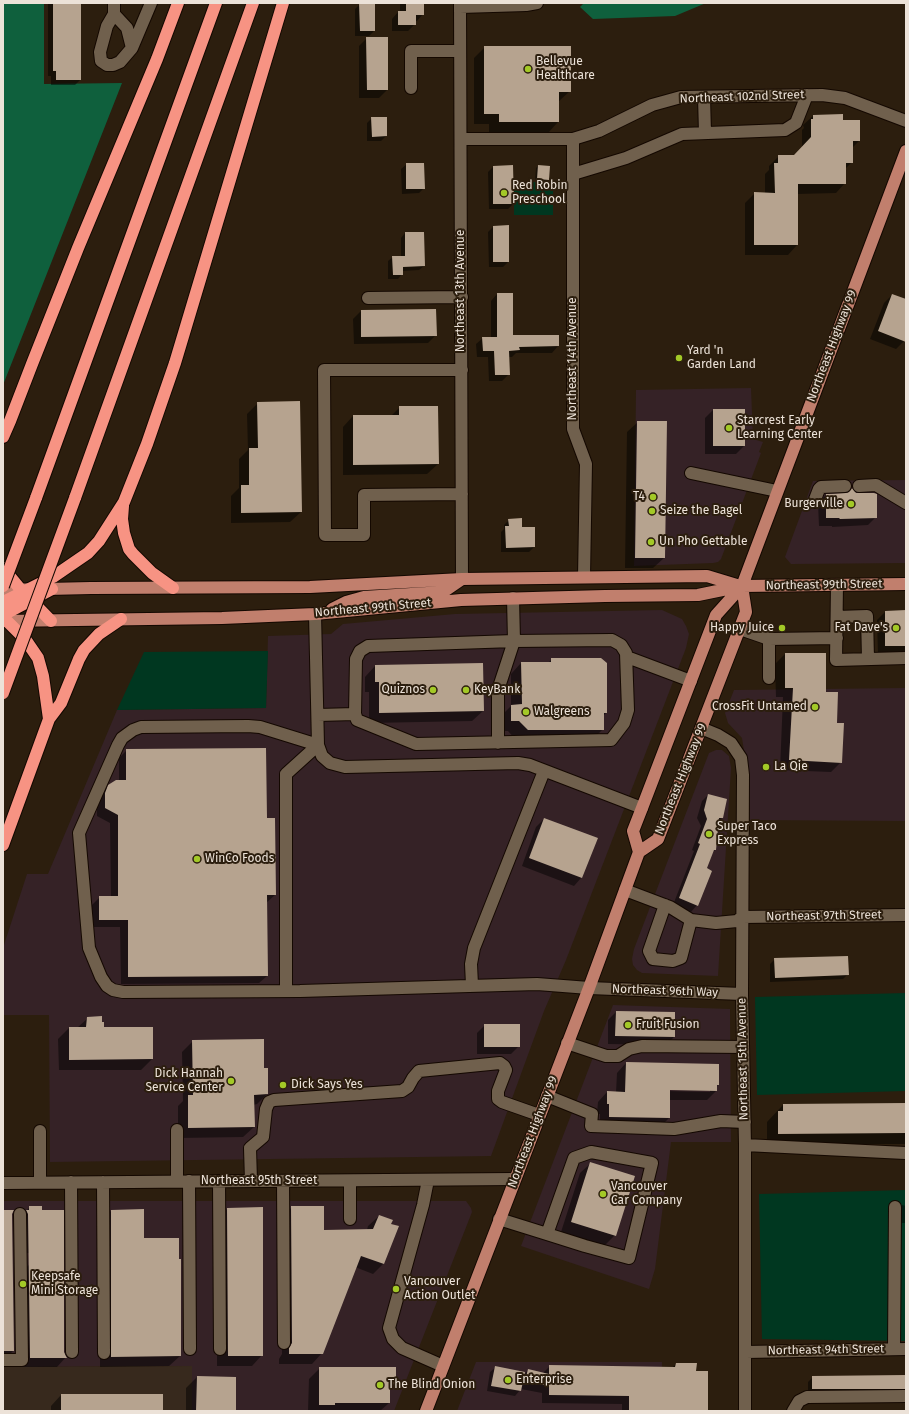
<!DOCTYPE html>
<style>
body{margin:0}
#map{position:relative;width:909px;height:1414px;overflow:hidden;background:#2c1e0e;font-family:"Fira Sans",sans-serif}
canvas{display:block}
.frame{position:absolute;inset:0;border:4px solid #ece2d8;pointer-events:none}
</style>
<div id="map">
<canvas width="909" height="1414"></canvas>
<div class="frame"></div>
</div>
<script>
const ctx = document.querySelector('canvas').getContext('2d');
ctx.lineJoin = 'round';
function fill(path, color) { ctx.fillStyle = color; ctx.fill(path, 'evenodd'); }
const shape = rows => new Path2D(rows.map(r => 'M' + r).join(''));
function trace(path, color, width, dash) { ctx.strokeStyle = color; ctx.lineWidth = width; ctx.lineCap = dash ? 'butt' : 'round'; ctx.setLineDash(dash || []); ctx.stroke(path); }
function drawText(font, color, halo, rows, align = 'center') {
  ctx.font = font + ' "Fira Sans",sans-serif'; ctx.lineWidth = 4; ctx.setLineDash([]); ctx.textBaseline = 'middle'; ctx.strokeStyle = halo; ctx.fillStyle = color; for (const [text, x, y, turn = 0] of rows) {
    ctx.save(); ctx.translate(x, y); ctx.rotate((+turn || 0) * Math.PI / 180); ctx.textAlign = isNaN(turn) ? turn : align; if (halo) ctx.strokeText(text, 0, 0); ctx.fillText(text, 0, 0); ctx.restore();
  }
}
const commercial = shape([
 [751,388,753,439,763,442,759,452,761,453,721,559,718,562,713,563,634,566,636,390],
 [906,480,906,563,791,564,785,557,813,481],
 [662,610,682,619,686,626,689,634,686,648,566,960,544,1011,491,1156,50,1162,49,1015,3,1015,3,948,27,874,48,874,117,710,266,708,268,636,331,634,343,624,455,614],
 [906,688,906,821,750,820,749,783,742,738,728,723,725,713,734,690],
 [716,750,722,750,729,756,731,768,718,976,642,973,637,970,633,965,632,959,634,949,709,753],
 [613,1005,730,1009,731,1142,671,1142,655,1269,649,1289,521,1246],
 [3,1201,466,1201,471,1208,472,1212,394,1411,192,1411,191,1366,3,1367],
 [476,1362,662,1362,661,1411,457,1411]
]);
const industrial = shape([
 [192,1366,192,1411,3,1411,3,1367]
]);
const green = shape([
 [514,182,553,182,553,215,514,215],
 [268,651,266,708,117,710,144,652],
 [906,993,906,1091,757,1095,755,997],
 [906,1190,906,1341,762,1339,759,1194]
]);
const forest = shape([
 [3,3,44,3,44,84,122,83,3,385],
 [584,3,706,3,675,16,593,19,580,7]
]);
const shadow = shape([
 [48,3,80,3,80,80,75,85,51,85,51,76,48,76],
 [400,3,423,3,423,14,417,21,415,21,415,24,408,31,392,31,392,19,398,12,400,12],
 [360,4,374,31,369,36,355,36,355,9],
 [367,38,387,90,379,98,359,98,359,46],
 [485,47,570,91,558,102,558,122,548,133,489,133,489,124,474,124,474,58],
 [813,116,842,121,859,141,852,148,852,162,845,169,845,183,836,193,797,194,797,245,788,255,745,255,745,203,755,193,765,194,765,174,769,170,769,166,779,156,794,156,802,147,802,130,804,128,803,125],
 [372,118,386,136,381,141,367,141,367,123],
 [407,164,424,188,419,193,402,194,401,169],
 [538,166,548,179,546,182,535,181,536,168],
 [493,167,513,204,508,209,489,209,488,172],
 [493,227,508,262,503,267,489,267,488,232],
 [405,233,424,266,419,270,402,271,402,274,398,279,388,279,388,261,393,257,401,257,401,238],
 [497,294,512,336,558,336,558,346,552,353,516,353,512,357,509,357,509,374,502,381,489,381,488,357,477,357,476,344,483,338,491,338,491,301],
 [892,295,906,300,906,339,896,349,870,339,884,303],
 [361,311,436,335,428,343,354,344,353,319],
 [258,403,301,512,290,522,231,523,231,496,239,488,239,459,248,450,247,414],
 [400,407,438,464,427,474,343,475,343,427,353,416,391,416],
 [713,410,744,410,744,446,736,454,705,454,705,418],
 [638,422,664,558,653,568,625,568,627,432],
 [826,495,876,517,868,525,832,527,832,526,819,526,818,503],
 [509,520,521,528,534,547,529,552,501,552,501,532,504,529,504,525],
 [885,612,906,612,906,653,878,654,877,620],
 [785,654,825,693,836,724,841,762,831,772,780,770,783,697,776,697,775,664],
 [552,659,606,713,603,716,603,729,592,740,517,741,508,731,501,731,501,716,511,706,511,674,521,663,548,663],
 [375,666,483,711,472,721,369,723,369,692,365,692,365,677],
 [127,750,275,895,266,903,267,976,259,983,121,984,120,927,92,927,92,905,100,897,111,897,110,823,97,816,97,802,101,794,109,786,119,781,119,758],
 [708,795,722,818,717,822,715,850,711,853,706,868,697,905,691,912,673,905,694,851,692,850,701,826,697,818,702,801],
 [544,819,581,878,574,886,522,866,536,827],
 [775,959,848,974,843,979,770,982,770,964],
 [616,1012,674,1037,666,1045,608,1044,608,1020],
 [88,1018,103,1028,152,1059,141,1070,59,1070,58,1039,69,1028,77,1028],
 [485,1025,519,1046,511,1054,477,1054,477,1033],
 [193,1041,263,1069,267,1094,257,1104,253,1105,254,1127,243,1137,178,1138,178,1106,183,1101,182,1052],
 [626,1063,718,1085,716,1086,716,1091,707,1100,669,1100,669,1118,659,1128,600,1127,600,1114,597,1114,598,1102,607,1092,616,1093,617,1073],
 [665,1089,710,1090,710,1092,665,1091],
 [906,1104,905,1144,767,1144,767,1122,783,1105],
 [591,1163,615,1235,604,1246,561,1232,580,1173],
 [902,1205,906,1206,906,1223,898,1223,897,1211],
 [30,1207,64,1352,66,1357,57,1367,21,1367,19,1274,29,1265,37,1265,36,1253,19,1253,17,1220],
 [292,1207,323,1230,367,1230,368,1226,379,1216,383,1264,373,1274,355,1267,322,1353,312,1364,279,1364,279,1359,282,1354,281,1218],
 [227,1209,262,1355,252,1366,217,1366,217,1219],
 [111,1211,143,1239,180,1356,169,1366,100,1367,100,1221],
 [3,1265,13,1351,4,1360,3,1360],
 [676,1364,695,1372,707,1411,622,1411,622,1404,542,1403,542,1393,521,1389,515,1396,487,1391,490,1372,496,1367,524,1375,528,1370,543,1373,550,1366,672,1368],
 [320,1368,395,1384,389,1390,389,1403,380,1411,308,1411,309,1379],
 [906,1376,906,1393,808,1394,808,1382,813,1377],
 [197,1377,235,1411,186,1411,186,1388],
 [61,1395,162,1411,51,1411,51,1406]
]);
const building = shape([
 [53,3,81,3,81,80,56,80,56,71,53,71],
 [359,3,375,3,375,31,360,31],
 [406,3,424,3,424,15,416,15,416,25,398,25,398,11,406,11],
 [366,37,388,37,388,90,367,90],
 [484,46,571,46,571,92,559,92,559,122,499,122,499,114,484,114],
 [843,114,843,120,860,120,860,141,853,141,853,163,846,163,846,184,798,184,798,245,754,245,754,192,775,193,774,163,778,163,778,155,794,155,811,137,811,119,813,119,813,115],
 [371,117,387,117,387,136,372,137],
 [406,163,424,163,425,189,406,189],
 [513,165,514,204,493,204,493,166],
 [538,165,550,166,549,180,537,179],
 [509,225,509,262,493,262,493,226],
 [405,232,424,232,425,266,403,267,403,275,393,275,392,256,405,256],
 [497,293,513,293,513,335,559,335,559,346,519,347,520,350,509,351,510,375,495,375,494,351,483,351,482,337,497,337],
 [892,294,906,299,906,342,878,331],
 [436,309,437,336,361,337,361,310],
 [300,401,302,512,241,513,241,485,249,485,249,448,258,448,257,402],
 [399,406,438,406,439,464,353,465,353,415,399,415],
 [713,409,745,409,745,446,713,446],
 [637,421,667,421,665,558,635,558],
 [852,488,856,493,874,493,877,494,877,518,840,519,839,518,826,518,826,494,846,493,849,492],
 [522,518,522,527,535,527,535,547,506,548,505,526,509,526,508,519],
 [906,610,906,646,885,646,885,611],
 [785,653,826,653,826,692,838,692,837,723,844,723,842,763,789,760,793,688,785,688],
 [551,658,601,658,607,663,607,713,604,713,604,730,528,730,519,721,511,721,511,705,522,704,521,662,551,662],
 [483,663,484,711,379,713,379,682,375,682,375,665],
 [266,748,267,818,275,818,276,895,267,895,268,976,128,977,128,920,99,920,99,896,118,896,118,815,105,808,105,793,108,785,116,780,126,780,126,749],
 [708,794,727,799,723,818,719,818,716,850,714,850,707,868,712,871,698,906,679,898,700,844,698,843,707,819,704,810],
 [544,818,598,838,582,878,529,858],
 [848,956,849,975,775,978,774,958],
 [616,1011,675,1012,675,1037,615,1036],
 [102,1016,102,1022,104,1022,104,1027,153,1027,153,1059,69,1060,69,1027,86,1027,87,1017],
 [484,1024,520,1024,520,1047,484,1047],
 [264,1039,264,1068,268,1068,268,1094,254,1095,255,1127,188,1128,188,1095,193,1095,192,1040],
 [626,1062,719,1064,719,1085,717,1085,717,1091,670,1090,670,1118,609,1117,609,1104,607,1104,607,1091,625,1092],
 [906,1103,906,1133,778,1134,778,1111,783,1111,783,1104],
 [590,1162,635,1176,616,1236,571,1222],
 [29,1206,42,1206,42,1210,64,1210,64,1352,67,1358,30,1358,28,1214,26,1210,29,1210],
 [291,1206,324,1206,324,1230,373,1229,379,1215,393,1220,391,1224,399,1226,384,1264,361,1256,323,1354,289,1354,289,1348,292,1343],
 [263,1207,263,1356,228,1356,227,1208],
 [144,1209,144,1238,179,1238,179,1259,181,1259,181,1356,111,1357,111,1210],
 [3,1210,14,1210,12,1214,14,1351,3,1351],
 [676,1363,697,1363,696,1371,708,1371,708,1411,629,1411,629,1396,549,1395,549,1386,525,1381,528,1369,549,1374,549,1365,675,1367],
 [495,1366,525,1372,521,1391,491,1386],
 [319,1367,396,1367,396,1384,390,1385,390,1403,335,1403,335,1405,319,1405],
 [906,1375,906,1389,812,1389,812,1376],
 [197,1376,236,1377,236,1411,196,1411],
 [61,1394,163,1394,163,1411,61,1411]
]);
const minor = shape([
 [114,3,114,14,127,28,132,48],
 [460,3,462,579],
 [460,7,526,5,537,3],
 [114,14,107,26,100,52,101,61,107,65,113,65,120,62,132,48,151,3],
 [411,88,411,51,460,51],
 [704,97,705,133],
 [461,139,573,139,599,131,652,105,681,97,822,95,845,98,906,121],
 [573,139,573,429,586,464,584,577],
 [573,174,626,158,682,134,785,130,796,123,807,95],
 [368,298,462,297],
 [462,370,324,370,325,535,364,535,364,495,462,494],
 [691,473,777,491],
 [859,486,876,485,906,503],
 [814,502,819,489,821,487,845,486],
 [837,585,836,660,906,658],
 [315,614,318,745,322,756,330,763,345,767,518,763,530,765,642,808],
 [837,617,867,616,868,659],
 [740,629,769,639,837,638],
 [612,640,621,645,626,653,628,710,624,723,611,740,416,744,357,720,355,714,356,659,360,651,368,646,514,641,612,640],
 [627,657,691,681],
 [769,678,769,639],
 [318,715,355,714],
 [701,728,718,735,731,743,741,758,743,775,742,994,745,1145,745,1411],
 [498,743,498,690,514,641,513,598],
 [318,745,260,727,248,726,141,727,133,730,122,738,118,745,79,833,89,948,101,977,107,986,113,990,123,992,300,991,537,984,589,988,742,994],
 [625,890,670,907,691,920,716,923,737,921,742,917,906,915],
 [665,905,649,951,653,959,673,961,681,958,691,920],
 [472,985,471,964,474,948,544,771],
 [286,991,286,774,318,745],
 [567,1043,606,1056,618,1056,629,1049,642,1046,743,1047],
 [547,1096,592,1114,591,1126,674,1129,721,1121,745,1122],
 [177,1130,177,1181],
 [40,1131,40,1182],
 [745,1145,905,1153],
 [428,1180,423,1205,389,1328,393,1339,402,1348,443,1366],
 [189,1181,190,1349],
 [219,1181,220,1349],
 [251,1181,250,1148,263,1137,266,1109,269,1102,274,1100,402,1091,408,1087,413,1078,419,1071,500,1063,504,1066,506,1070,498,1091,498,1099,502,1102,539,1115],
 [283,1181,284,1343],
 [350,1181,350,1219],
 [71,1182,72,1352],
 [103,1182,104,1353],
 [3,1183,514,1179],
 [499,1219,547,1234,585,1246,629,1258,652,1163,591,1152,574,1158,547,1234],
 [894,1349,895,1207],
 [746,1352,906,1349],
 [3,1360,22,1360,20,1214],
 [793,1411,799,1401,807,1397,906,1396]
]);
const major = shape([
 [3,590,91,588,310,587,462,579,707,576,740,586],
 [332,609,346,602,364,597,443,592,462,579],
 [3,621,222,618,315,614,461,600,605,596,698,595,742,586,906,584],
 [639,852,633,831,642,808,716,615,742,586,906,151],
 [426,1411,589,988,639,852,658,839,746,612,742,586]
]);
const highway = shape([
 [3,437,10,421,32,364,78,248,157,59,178,3],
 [36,498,216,3],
 [75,498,253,3],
 [123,506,122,519,124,533,129,549,133,554,152,573,173,588],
 [3,568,21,590,51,621],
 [3,602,53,577,88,553,99,541,124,502,147,444,175,363,283,3],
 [3,615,52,589],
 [3,617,25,639,38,658,43,676,49,719],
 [3,845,49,719,61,703,79,659,84,650,99,634,121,619]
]);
const highwayBridge = shape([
 [3,586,36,498],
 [3,693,75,498]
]);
const markers = [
 [528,69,4,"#a3c927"],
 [504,193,4,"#a3c927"],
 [679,358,4,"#a3c927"],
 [729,428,4,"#a3c927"],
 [653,497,4,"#a3c927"],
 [851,504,4,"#a3c927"],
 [652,511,4,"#a3c927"],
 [651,542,4,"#a3c927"],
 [782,628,4,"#a3c927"],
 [896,628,4,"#a3c927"],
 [433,690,4,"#a3c927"],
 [466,690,4,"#a3c927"],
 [815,707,4,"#a3c927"],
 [526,712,4,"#a3c927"],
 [766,767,4,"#a3c927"],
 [709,834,4,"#a3c927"],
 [197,859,4,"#a3c927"],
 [628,1025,4,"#a3c927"],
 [231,1081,4,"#a3c927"],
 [283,1085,4,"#a3c927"],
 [603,1194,4,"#a3c927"],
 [23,1284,4,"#a3c927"],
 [396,1289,4,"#a3c927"],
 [508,1380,4,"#a3c927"],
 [380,1385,4,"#a3c927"]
];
const poiNames = [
 ["Bellevue",536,62],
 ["Healthcare",536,76],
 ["Red Robin",512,186],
 ["Preschool",512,200],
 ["Yard 'n",687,351],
 ["Garden Land",687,365],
 ["Starcrest Early",737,421],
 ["Learning Center",737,435],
 ["T4",645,497,"right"],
 ["Burgerville",843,504,"right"],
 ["Seize the Bagel",660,511],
 ["Un Pho Gettable",659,542],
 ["Happy Juice",774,628,"right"],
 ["Fat Dave's",888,628,"right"],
 ["Quiznos",425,690,"right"],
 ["KeyBank",474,690],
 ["CrossFit Untamed",807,707,"right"],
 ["Walgreens",534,712],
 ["La Qie",774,767],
 ["Super Taco",717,827],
 ["Express",717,841],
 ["WinCo Foods",205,859],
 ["Fruit Fusion",636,1025],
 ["Dick Hannah",223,1074,"right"],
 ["Service Center",223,1088,"right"],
 ["Dick Says Yes",291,1085],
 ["Vancouver",611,1187],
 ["Car Company",611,1201],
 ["Keepsafe",31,1277],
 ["Mini Storage",31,1291],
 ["Vancouver",404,1282],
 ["Action Outlet",404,1296],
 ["Enterprise",516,1380],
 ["The Blind Onion",388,1385]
];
const streetNames = [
 ["Northeast 102nd Street",742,97,-2],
 ["Northeast 13th Avenue",461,291,-90],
 ["Northeast Highway 99",832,346,-69],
 ["Northeast 14th Avenue",573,359,-90],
 ["Northeast 99th Street",824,585,-1],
 ["Northeast 99th Street",373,608,-5],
 ["Northeast Highway 99",681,779,-68],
 ["Northeast 97th Street",824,916,-1],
 ["Northeast 96th Way",665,991,2],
 ["Northeast 15th Avenue",743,1059,-91],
 ["Northeast Highway 99",533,1132,-69],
 ["Northeast 95th Street",259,1181],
 ["Northeast 94th Street",826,1350,-1]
];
fill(commercial, '#352226');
fill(industrial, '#37291d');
fill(green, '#003720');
fill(forest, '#0f603d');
fill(shadow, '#0007');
fill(building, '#b6a38f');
trace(minor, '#140800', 14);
trace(major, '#140800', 14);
trace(highway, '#140800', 14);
trace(minor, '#70604d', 12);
trace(major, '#c17f6d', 12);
trace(highway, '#f79383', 12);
trace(highwayBridge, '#140800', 14, []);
trace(highwayBridge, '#f79383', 12);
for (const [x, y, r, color] of markers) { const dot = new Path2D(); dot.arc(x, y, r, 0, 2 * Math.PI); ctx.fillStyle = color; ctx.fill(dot); trace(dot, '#2c1e0e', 1.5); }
drawText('12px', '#ece2d8', '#2c1e0e', poiNames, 'left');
drawText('12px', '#ece2d8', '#2c1e0e', streetNames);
</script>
